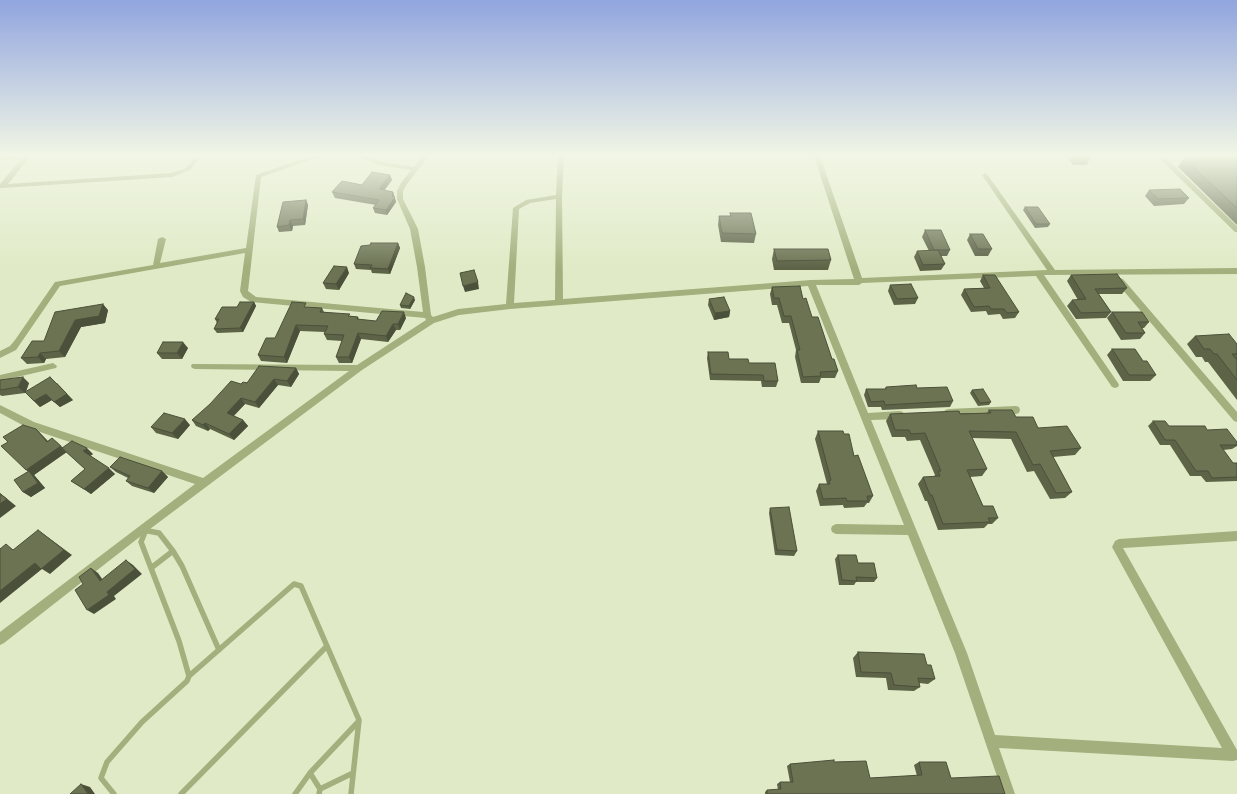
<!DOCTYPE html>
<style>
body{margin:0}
canvas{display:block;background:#e0eac6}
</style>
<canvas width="1237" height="794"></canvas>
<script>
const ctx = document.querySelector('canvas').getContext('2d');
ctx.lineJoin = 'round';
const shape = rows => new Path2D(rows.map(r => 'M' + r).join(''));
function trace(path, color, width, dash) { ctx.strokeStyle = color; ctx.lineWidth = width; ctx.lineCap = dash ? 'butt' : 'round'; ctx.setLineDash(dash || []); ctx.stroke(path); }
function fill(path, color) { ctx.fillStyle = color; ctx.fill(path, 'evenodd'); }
const laneFar1 = shape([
 [143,530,147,531]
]);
const lane = shape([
 [143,530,159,533,173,551,182,566,219,650],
 [151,568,173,551],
 [189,676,294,584,301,586,359,720,351,794],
 [310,773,320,789,319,794],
 [320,789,353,773],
 [114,794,101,778,107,762,142,722,187,681,189,676,179,641,141,542,145,532],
 [181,794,327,646],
 [295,794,310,773,358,722]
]);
const street = shape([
 [0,156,30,157,8,184,171,173,186,168,195,156,202,156,190,170,172,177,2,188,0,188,0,184,21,159,0,160,0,156],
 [311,156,322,156,261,177,248,291,256,297,423,312,417,267,410,229,397,199,397,191,401,183,411,170,379,165,358,156,368,156,382,162,414,167,422,156,429,156,407,184,403,191,403,199,418,229,425,267,431,315,433,317,458,309,506,304,513,208,526,200,556,195,558,156,564,156,562,197,563,299,811,280,854,279,814,156,820,156,862,278,1047,270,982,175,985,173,987,174,1055,270,1237,268,1237,274,1044,275,1118,383,1119,385,1118,387,1115,388,1112,387,1036,276,862,283,859,285,816,285,868,413,900,411,903,412,904,415,903,418,900,419,871,420,967,653,995,735,1222,748,1112,547,1115,541,1119,539,1237,531,1237,541,1123,548,1237,750,1237,760,1233,761,999,748,1015,794,1003,794,955,653,908,535,836,534,832,532,831,529,832,526,836,524,904,525,808,286,510,309,459,315,434,323,362,370,146,532,4,643,0,645,0,632,195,484,28,428,0,413,0,405,34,422,203,478,349,371,195,369,192,368,191,366,192,364,357,365,426,320,425,318,251,302,243,297,240,291,245,253,60,286,16,350,0,358,0,351,10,346,15,340,55,282,153,265,158,239,162,237,166,239,160,263,246,248,256,175,311,156],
 [556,199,555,300,514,303,519,209,530,203,556,199],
 [1157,156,1164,156,1237,226,1237,232,1235,232,1157,156],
 [1120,278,1123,279,1237,412,1237,422,1234,421,1117,283,1116,281,1120,278],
 [53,363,57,366,56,368,0,381,0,375,53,363],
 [1016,406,1019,407,1020,410,1019,413,1016,414,948,417,945,416,944,413,945,410,948,409,1016,406]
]);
const wall = shape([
 [1066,156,1089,156,1090,158,1087,165,1073,165],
 [1237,156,1237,225,1178,167,1184,158],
 [390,175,392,180,384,190,393,192,396,202,387,215,375,213,373,208,376,205,335,198,332,192,362,185],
 [1149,190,1189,198,1184,204,1154,206,1145,196],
 [306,200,308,205,305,225,293,226,292,231,279,232,277,227],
 [1025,207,1050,224,1048,227,1035,228,1023,210],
 [730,213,756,234,754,243,721,242,718,225,719,216,730,216],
 [925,230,950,250,947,256,941,256,945,264,941,270,920,271,914,257,917,251,929,251,922,237],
 [970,234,992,249,988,256,975,256,967,240],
 [398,243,400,248,390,274,372,273,371,270,356,269,354,264,370,245],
 [774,249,831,260,828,270,774,270,772,259],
 [349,273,339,290,326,289,323,283],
 [983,275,1019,312,1015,318,1003,319,1000,314,988,315,986,311,971,312,961,295,964,289,984,288,980,281],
 [1071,275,1127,288,1122,294,1099,294,1111,312,1106,318,1076,319,1067,306,1072,300,1078,300,1067,281],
 [890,285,918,298,915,304,894,305,888,291],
 [772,287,803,299,832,359,838,371,835,378,821,378,819,383,801,383,795,357,796,350,789,323,782,323,777,305,772,305,770,294],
 [709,299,730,311,729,317,714,320,708,305],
 [415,300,410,309,401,308,400,305],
 [254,302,256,306,243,332,217,333,214,329,217,323,215,319,237,307],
 [308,308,322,308,324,312,358,317,359,320,376,321,406,318,400,330,396,330,388,342,361,339,352,363,339,363,336,357,342,341,327,340,324,334,325,332,300,331,287,363,261,361,258,355],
 [108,310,105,323,81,327,65,357,46,359,44,363,27,364,21,358,44,341],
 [1112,312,1149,322,1144,328,1142,328,1145,333,1140,339,1121,340,1107,318],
 [1195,336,1237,344,1237,400,1208,362,1205,362,1202,357,1196,357,1187,344],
 [188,348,182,359,162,359,157,353],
 [1112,349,1143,361,1156,375,1150,381,1123,381,1107,355],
 [708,352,729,359,749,363,778,381,776,387,762,387,761,381,710,380,707,358],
 [296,368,299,374,291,387,278,385,259,408,245,404,234,416,243,420,248,426,234,440,210,429,208,431,196,426,192,420,241,384],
 [29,383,26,392,73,400,60,407,52,400,40,407,25,392,25,393,2,396,0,395,0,390],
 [886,387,917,388,953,401,950,407,882,410,881,407,868,407,864,395,866,389,885,389],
 [972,390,991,402,989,405,978,406,970,393],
 [989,410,1016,417,1081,448,1075,455,1053,457,1072,492,1065,498,1050,499,1034,471,1027,472,1011,439,972,438,987,469,982,476,970,477,983,506,998,518,992,524,988,524,984,528,938,530,927,501,925,501,918,484,923,477,934,477,935,475,920,440,907,441,905,437,892,437,886,421,890,414,987,413],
 [1153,421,1169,426,1207,430,1237,442,1237,446,1232,449,1223,450,1233,463,1237,463,1237,481,1206,482,1201,476,1190,476,1170,445,1160,445,1148,426],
 [190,425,178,439,156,433,151,427],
 [36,429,48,441,52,438,63,448,93,454,90,456,115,474,91,494,71,481,85,469,66,452,34,475,45,488,31,497,23,492,28,472],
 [818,431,844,434,873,496,869,503,867,503,864,507,844,508,843,505,820,506,816,491,819,484,827,484,815,439],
 [110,467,162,471,168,477,154,493,132,486,126,481,128,478,116,472],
 [770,508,797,551,794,556,775,555,769,513],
 [838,555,858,563,877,578,874,582,856,582,854,585,839,585,835,559],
 [858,652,927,665,935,679,928,684,919,683,920,687,914,691,888,690,886,678,856,677,853,658],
 [834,762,870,778,917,776,914,765,919,762,951,778,1005,794,765,794,765,792,767,790,778,790,777,784,780,782,790,782,787,766,790,764]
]);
const shadedWall = shape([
 [390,175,392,180,381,195,379,189],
 [393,192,396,202,387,215,386,210],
 [306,200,308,205,305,225,303,219],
 [290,220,293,226,292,231,289,225],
 [398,243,400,248,390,274,388,269],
 [347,267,349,273,339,290,336,284],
 [478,282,479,289,465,292,463,286],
 [414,297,415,300,410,309,409,306],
 [254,302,256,306,243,332,240,328],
 [103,304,108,310,105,323,81,327,65,357,59,351,75,320],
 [730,311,729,317,714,320,715,313],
 [404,312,406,318,400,330,398,324],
 [393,324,396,330,388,342,386,336],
 [296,325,300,331,287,363,284,357],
 [358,333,361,339,352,363,349,357],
 [183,342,188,348,182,359,177,353],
 [40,353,46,359,44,363,38,357],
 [296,368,299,374,291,387,287,381],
 [23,377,29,383,25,393,18,387],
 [274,379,278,385,259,408,255,402],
 [57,383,73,400,60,407,54,402],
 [46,394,52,400,40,407,34,401],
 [241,398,245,404,231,418,227,413],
 [185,419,190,425,178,439,172,433],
 [243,420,248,426,234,440,229,434],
 [205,423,210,429,208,431,203,425],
 [36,429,42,435,53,447,47,442],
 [61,446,67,452,34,475,45,488,31,497,23,492,31,474,26,470],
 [87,448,93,454,89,457,83,451],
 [109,468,115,474,91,494,84,489],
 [162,471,168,477,154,493,148,488],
 [0,493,16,506,0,518],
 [38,530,72,555,50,574,42,569,0,603,0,591],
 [126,560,133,565,142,574,114,596,116,599,94,614,87,610,107,592],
 [91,568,98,573,107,586,100,581],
 [81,784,90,787,95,794,88,794]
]);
const building = shape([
 [1075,156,1089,156,1090,158,1077,158,1075,156],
 [1201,156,1237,156,1237,208,1184,158,1201,156],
 [372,172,390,175,379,189,393,192,392,196,395,197,386,210,373,208,379,200,332,192,342,181,362,185,372,172],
 [1180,189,1189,198,1158,199,1149,190,1180,189],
 [306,200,303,219,290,220,289,225,277,227,283,202,306,200],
 [1025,207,1038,207,1050,224,1036,224,1025,207],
 [730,213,751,213,756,234,722,233,719,216,731,216,730,213],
 [925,230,941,230,950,250,934,250,925,230],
 [970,234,983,234,992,249,978,249,970,234],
 [371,243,398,243,388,269,370,268,372,265,354,264,361,246,370,245,371,243],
 [774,249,828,249,831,260,777,261,774,249],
 [938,250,945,264,923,265,917,251,938,250],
 [334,266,347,267,336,284,323,283,334,266],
 [474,270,478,282,463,286,460,273,474,270],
 [1117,274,1127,288,1095,289,1111,312,1081,313,1072,300,1086,299,1071,275,1117,274],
 [983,275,995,275,1019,312,1007,313,1004,309,991,309,989,306,974,307,964,289,990,288,983,275],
 [911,284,918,298,897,299,890,285,911,284],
 [800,286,803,299,806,298,812,317,818,317,832,359,834,359,838,371,820,372,821,376,803,377,797,350,800,350,791,316,784,316,779,298,774,298,772,287,800,286],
 [406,293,414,297,409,306,400,305,406,293],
 [724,297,730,311,715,313,709,299,724,297],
 [240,302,254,302,240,328,214,329,219,319,215,319,222,307,237,307,240,302],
 [292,302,306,303,304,307,322,308,320,312,350,314,348,316,358,317,357,319,376,321,382,311,404,312,398,324,393,324,386,336,358,333,349,357,336,357,344,335,324,334,328,326,296,325,284,357,258,355,266,338,275,338,292,302],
 [103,304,99,316,75,320,59,351,40,353,38,357,21,358,32,341,44,341,55,312,103,304],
 [1112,312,1142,312,1149,322,1138,322,1145,333,1126,333,1112,312],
 [1229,334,1237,344,1237,354,1232,354,1237,360,1237,380,1217,354,1214,354,1210,349,1204,349,1195,336,1229,334],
 [163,342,183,342,177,353,157,353,163,342],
 [1112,349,1135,349,1143,361,1147,361,1156,375,1129,375,1112,349],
 [708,352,728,352,729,359,748,359,749,363,775,363,778,381,764,381,763,375,711,374,708,352],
 [259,366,296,368,287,381,274,379,255,402,241,398,227,413,243,420,229,434,205,423,203,425,192,420,210,404,231,381,241,384,243,382,247,383,259,366],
 [23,377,18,387,0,390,0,380,23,377],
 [50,377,67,394,54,402,46,394,34,401,25,392,50,377],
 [916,385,917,388,947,387,953,401,885,405,884,401,871,402,866,389,886,389,886,387,916,385],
 [983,389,991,402,980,403,972,390,983,389],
 [989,410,1012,410,1016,417,1033,417,1038,428,1067,426,1081,448,1050,451,1072,492,1056,493,1040,464,1033,465,1016,432,969,431,987,469,967,470,983,506,993,506,998,518,988,518,990,522,943,524,932,495,930,495,923,477,940,476,938,471,941,471,925,433,911,434,909,430,895,430,890,414,959,411,960,414,991,413,989,410],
 [164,413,185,419,172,433,151,427,164,413],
 [1153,421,1165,421,1169,426,1205,426,1207,430,1227,429,1237,442,1237,445,1220,445,1233,463,1237,463,1237,477,1212,478,1208,471,1196,471,1175,440,1165,440,1153,421],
 [23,425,36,429,47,442,52,438,61,446,26,470,1,446,8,442,3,437,23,425],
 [818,431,843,431,844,434,849,434,854,456,858,455,873,496,867,496,868,501,847,501,846,498,823,499,819,484,830,484,829,481,831,480,818,431],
 [72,441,87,448,83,451,109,468,84,489,71,481,85,469,62,448,72,441],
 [120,457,162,471,148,488,126,481,130,476,110,467,120,457],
 [29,471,38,483,23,492,14,480,29,471],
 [0,494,7,499,0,504,0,494],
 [789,507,797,551,777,550,770,508,789,507],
 [38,530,64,550,41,569,35,563,0,591,0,549,6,544,13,550,38,530],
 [838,555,856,555,858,563,874,563,877,578,856,577,857,581,842,580,838,555],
 [126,560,135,569,107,592,109,595,87,610,75,590,83,584,79,577,91,568,100,581,126,560],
 [858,652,924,654,927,665,931,665,935,679,918,678,920,687,894,685,891,673,861,672,858,652],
 [834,760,834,762,866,761,870,778,922,775,919,762,946,762,951,778,999,776,1005,794,767,794,767,790,781,789,780,782,793,782,790,764,834,760],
 [81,784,88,794,70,794,81,784]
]);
trace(laneFar1, '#a3af7c', 4.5);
trace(lane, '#a3af7c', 5.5);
fill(street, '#a3af7c');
fill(wall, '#5c6347');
fill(shadedWall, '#4b503a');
fill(building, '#6b7353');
trace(building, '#4b503a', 1);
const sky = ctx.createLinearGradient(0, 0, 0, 268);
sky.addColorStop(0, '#91a5df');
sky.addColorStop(0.58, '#f1f6e5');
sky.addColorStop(1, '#f1f6e500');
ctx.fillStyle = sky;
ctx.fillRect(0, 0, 1237, 268);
</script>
